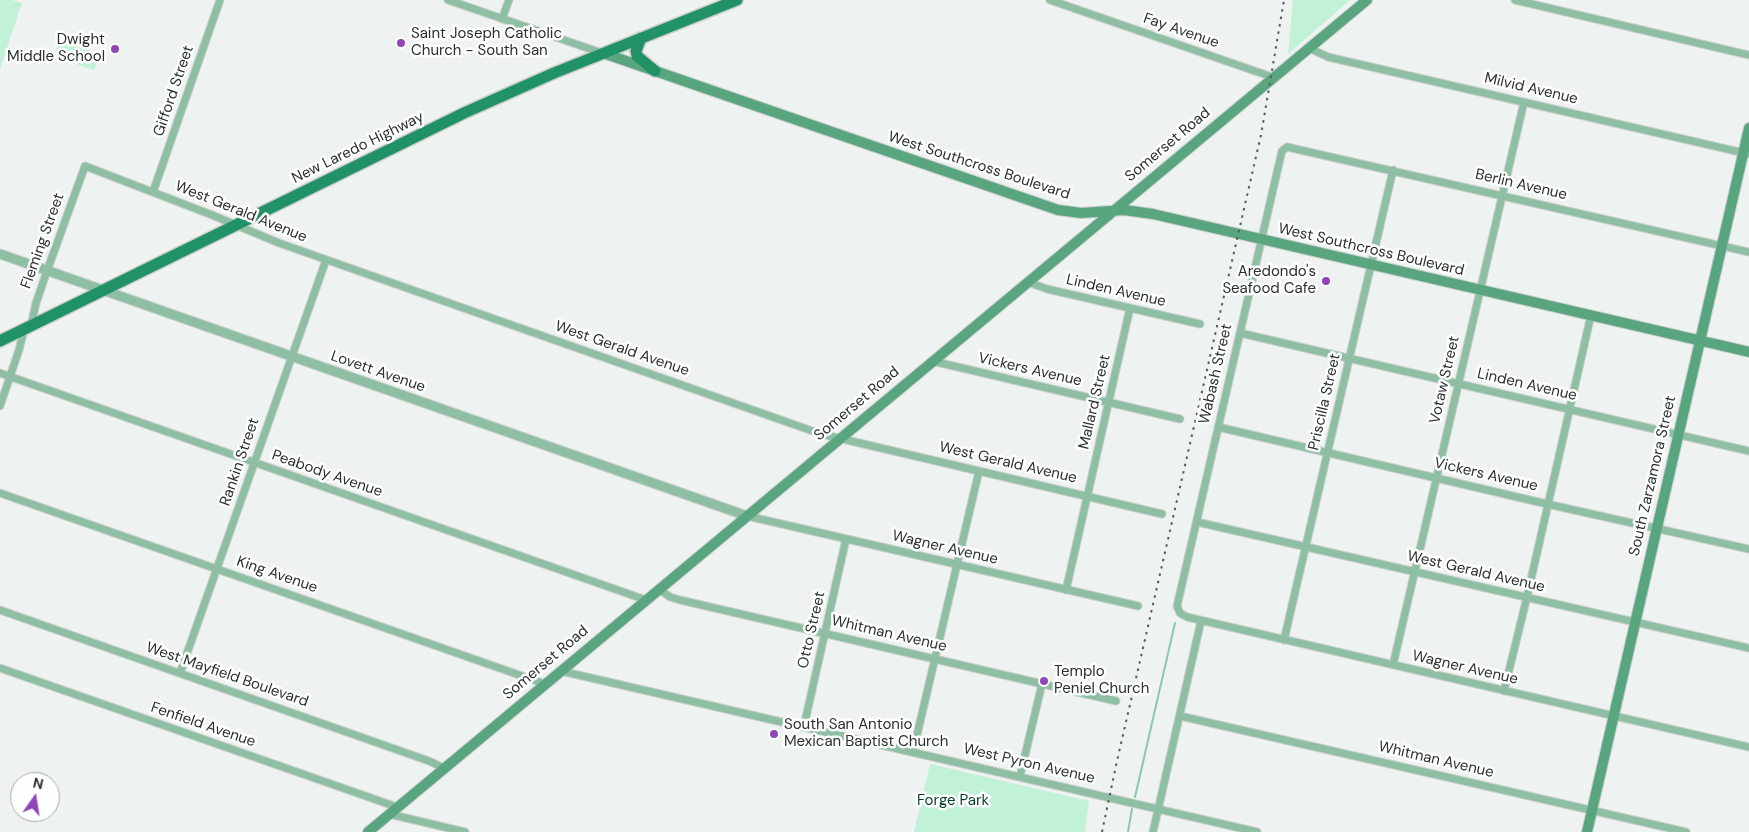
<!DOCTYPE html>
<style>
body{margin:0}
#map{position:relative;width:1749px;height:832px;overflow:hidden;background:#eef2f0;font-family:"DM Sans",sans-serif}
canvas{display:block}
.north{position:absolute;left:10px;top:772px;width:50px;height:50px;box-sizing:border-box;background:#fdfffe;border:1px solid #aaabab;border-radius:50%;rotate:13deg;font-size:14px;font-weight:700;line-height:20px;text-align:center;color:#2d2e2e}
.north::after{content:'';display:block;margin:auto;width:18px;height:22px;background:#9046b8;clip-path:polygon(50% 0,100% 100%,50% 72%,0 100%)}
</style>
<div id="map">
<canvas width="1749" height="832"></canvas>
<div class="north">N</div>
</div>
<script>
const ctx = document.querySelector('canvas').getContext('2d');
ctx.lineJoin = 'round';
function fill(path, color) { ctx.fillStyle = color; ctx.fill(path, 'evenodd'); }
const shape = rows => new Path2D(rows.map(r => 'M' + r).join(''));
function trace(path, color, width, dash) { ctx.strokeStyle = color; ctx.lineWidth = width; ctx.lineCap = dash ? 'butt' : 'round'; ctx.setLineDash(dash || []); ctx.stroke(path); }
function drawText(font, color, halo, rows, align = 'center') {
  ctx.font = font + ' "DM Sans",sans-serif'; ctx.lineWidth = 5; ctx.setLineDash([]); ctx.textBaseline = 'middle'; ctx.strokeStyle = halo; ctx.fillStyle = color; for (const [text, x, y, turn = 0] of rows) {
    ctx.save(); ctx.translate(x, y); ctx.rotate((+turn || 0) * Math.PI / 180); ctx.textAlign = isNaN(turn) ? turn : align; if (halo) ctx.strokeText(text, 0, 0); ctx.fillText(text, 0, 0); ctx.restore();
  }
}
const green = shape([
 [0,0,12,0,22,3,0,69],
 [1293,0,1350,0,1288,54],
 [60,41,100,54,94,70,70,62,72,56,56,50],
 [930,764,1089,801,1085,832,914,832]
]);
const stream = shape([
 [1135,797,1175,623],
 [1128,832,1132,809]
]);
const minor = shape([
 [448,0,602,53],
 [1050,0,1275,78],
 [1515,0,1749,55],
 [502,19,509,0],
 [1309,48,1328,57,1749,154],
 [153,192,220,0],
 [1749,252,1287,147,1282,151,1281,155,1177,606,1180,613,1187,617,1749,747],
 [1028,282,1047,289,1200,324],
 [31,326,36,303,47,271,85,166,212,215,279,243,821,434,1162,514],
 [1240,333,1749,451],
 [932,361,1180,419],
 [0,373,646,600],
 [0,406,19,350,24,330],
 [1218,427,1547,504,1749,549],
 [0,493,545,684],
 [747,516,1138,606],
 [1197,522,1749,648],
 [659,589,670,597,680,600,1116,701],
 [1066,590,1130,308],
 [0,610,429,761,444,768],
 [1284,640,1393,170],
 [1393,665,1524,102],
 [0,668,397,807],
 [561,671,1257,832],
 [180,673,326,260],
 [1504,691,1527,597,1591,315],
 [1180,716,1686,832],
 [804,726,846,539],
 [913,752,979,471],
 [1020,776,1042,684],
 [389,814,465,832],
 [1153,832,1201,621]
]);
const tertiary = shape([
 [0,254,747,516]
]);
const secondary = shape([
 [603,53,1058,210,1081,213,1124,210,1153,214,1749,352],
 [368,832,1367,0],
 [1587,832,1749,128]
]);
const primary = shape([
 [641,38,636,51,637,56,655,71],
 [0,341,464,113,554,73,737,0]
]);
const rail = shape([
 [1102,832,1117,761,1261,135,1284,0]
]);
const markers = [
 [401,43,5,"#9046b8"],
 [115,49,5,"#9046b8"],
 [1326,281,5,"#9046b8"],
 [1044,681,5,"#9046b8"],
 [774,734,5,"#9046b8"]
];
const streetNames = [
 ["Fay Avenue",1181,31,19],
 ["Milvid Avenue",1531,89,13],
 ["Gifford Street",174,91,-71],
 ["Somerset Road",1168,145,-40],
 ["New Laredo Highway",358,148,-26],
 ["West Southcross Boulevard",979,166,18],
 ["Berlin Avenue",1521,185,13],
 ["West Gerald Avenue",241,212,22],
 ["Fleming Street",43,241,-70],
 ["West Southcross Boulevard",1371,250,13],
 ["Linden Avenue",1116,291,13],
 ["West Gerald Avenue",622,349,19],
 ["Vickers Avenue",1030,370,13],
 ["Lovett Avenue",378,372,19],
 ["Wabash Street",1216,374,-77],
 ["Votaw Street",1445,380,-77],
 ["Linden Avenue",1527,385,13],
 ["Mallard Street",1095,402,-77],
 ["Priscilla Street",1325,402,-77],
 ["Somerset Road",857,404,-40],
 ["Rankin Street",240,462,-71],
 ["West Gerald Avenue",1008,463,13],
 ["Peabody Avenue",327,474,19],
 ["Vickers Avenue",1486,475,13],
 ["South Zarzamora Street",1653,476,-77],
 ["Wagner Avenue",945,548,13],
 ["West Gerald Avenue",1476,572,13],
 ["King Avenue",277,575,19],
 ["Otto Street",812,630,-77],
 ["Whitman Avenue",889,634,13],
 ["Somerset Road",546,663,-40],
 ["Wagner Avenue",1465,668,13],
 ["West Mayfield Boulevard",227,675,19],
 ["Fenfield Avenue",203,725,19],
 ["Whitman Avenue",1436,760,13],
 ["West Pyron Avenue",1029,764,13]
];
const poiNames = [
 ["Saint Joseph Catholic",411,34],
 ["Church - South San",411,51],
 ["Dwight",105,40,"right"],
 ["Middle School",105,57,"right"],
 ["Aredondo's",1316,272,"right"],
 ["Seafood Cafe",1316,289,"right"],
 ["Templo",1054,672],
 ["Peniel Church",1054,689],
 ["South San Antonio",784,725],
 ["Mexican Baptist Church",784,742]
];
const parkNames = [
 ["Forge Park",953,801]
];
fill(green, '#c1f1d7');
trace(stream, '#8ac9a9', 2);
trace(minor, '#cbcfcd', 9);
trace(tertiary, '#cbcfcd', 11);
trace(secondary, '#cbcfcd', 12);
trace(primary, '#cbcfcd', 14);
trace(minor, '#8ebfa5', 7);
trace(tertiary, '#8ebfa5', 9);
trace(secondary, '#58a580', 10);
trace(primary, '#219166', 11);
trace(rail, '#585a59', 2, [2.5, 5]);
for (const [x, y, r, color] of markers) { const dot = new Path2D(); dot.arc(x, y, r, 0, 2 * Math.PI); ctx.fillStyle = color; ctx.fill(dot); trace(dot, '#fdfffe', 2); }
drawText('15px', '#2d2e2e', '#fdfffe', streetNames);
drawText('15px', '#2d2e2e', '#fdfffe', poiNames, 'left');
drawText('15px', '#083e29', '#fdfffe', parkNames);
</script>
